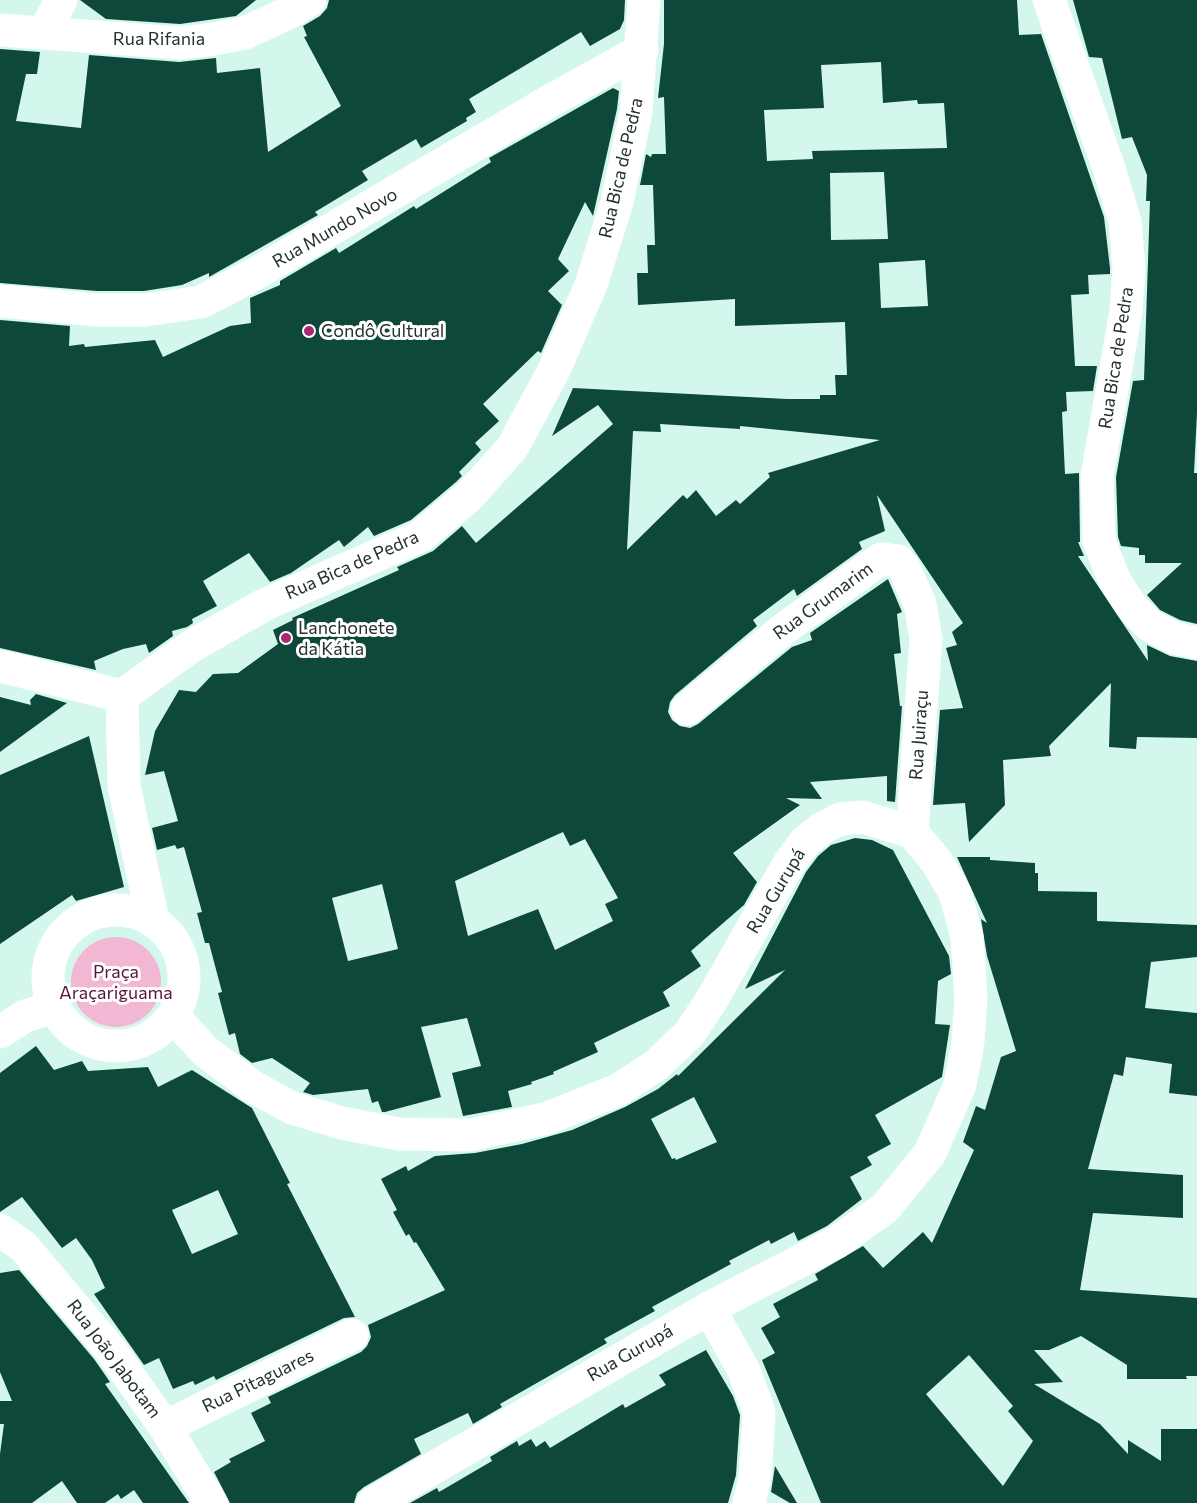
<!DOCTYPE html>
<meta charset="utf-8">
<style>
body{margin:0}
canvas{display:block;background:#d3f7ec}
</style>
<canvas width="1197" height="1503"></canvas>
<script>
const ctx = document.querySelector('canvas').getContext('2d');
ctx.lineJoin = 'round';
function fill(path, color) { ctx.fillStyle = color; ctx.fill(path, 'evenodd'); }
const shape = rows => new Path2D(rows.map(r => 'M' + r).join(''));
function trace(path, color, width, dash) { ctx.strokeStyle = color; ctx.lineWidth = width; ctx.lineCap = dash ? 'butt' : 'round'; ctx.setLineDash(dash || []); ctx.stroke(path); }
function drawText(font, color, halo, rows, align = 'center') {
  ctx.font = font + ' Commissioner,sans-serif'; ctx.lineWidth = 6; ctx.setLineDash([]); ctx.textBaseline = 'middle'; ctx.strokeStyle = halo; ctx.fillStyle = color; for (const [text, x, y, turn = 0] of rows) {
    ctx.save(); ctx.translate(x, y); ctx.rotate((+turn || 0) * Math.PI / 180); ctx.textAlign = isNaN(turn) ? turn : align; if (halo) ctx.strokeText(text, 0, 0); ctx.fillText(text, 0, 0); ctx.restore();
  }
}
const green = shape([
 '71 982a45 45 0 1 1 90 0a45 45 0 1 1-90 0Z'
]);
const building = shape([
 [80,0,256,0,236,16,180,24,106,19],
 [329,0,625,0,624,20,620,29,590,46,581,32,469,99,476,112,466,118,467,121,421,148,416,139,362,171,368,180,315,212,318,215,209,277,209,273,182,285,144,291,97,291,0,283,0,49,40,52,37,74,26,74,16,121,81,128,89,55,179,62,216,58,217,73,260,68,268,152,341,106,304,37,307,36,303,26,320,16,327,8],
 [664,0,1017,0,1019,35,1041,34,1104,217,1110,268,1110,274,1088,275,1089,294,1071,295,1075,366,1097,366,1093,391,1066,392,1067,411,1062,412,1065,474,1079,473,1080,542,1078,542,1084,556,1078,556,1148,661,1147,645,1170,656,1197,661,1197,738,1137,737,1136,749,1109,747,1111,683,1049,746,1051,756,1003,760,1005,805,969,842,965,803,933,805,940,710,963,708,946,648,957,645,952,632,963,623,877,495,885,531,859,542,862,549,797,596,794,589,753,620,757,626,675,695,670,702,668,712,672,720,680,726,690,728,698,724,792,647,812,640,810,633,888,579,902,612,897,614,901,653,894,654,900,706,902,706,895,802,887,801,887,776,810,782,822,799,786,798,800,805,733,853,757,882,744,905,691,951,701,966,663,992,670,1006,594,1043,598,1052,553,1072,554,1074,531,1082,532,1084,508,1091,512,1107,463,1116,452,1073,481,1066,467,1018,421,1027,441,1097,385,1112,382,1112,378,1101,372,1103,368,1089,313,1095,303,1092,310,1083,272,1058,252,1063,240,1054,235,1033,229,1035,218,993,222,992,209,943,205,943,197,913,202,912,184,847,177,849,175,845,157,850,152,828,178,821,164,771,145,775,155,731,179,690,196,692,213,674,238,673,278,644,273,630,293,620,292,618,399,570,397,567,433,551,462,526,476,543,613,424,598,405,552,436,573,388,787,399,820,399,820,395,836,395,835,375,847,375,845,322,735,326,735,299,638,305,637,273,648,273,647,245,655,245,653,185,640,185,646,154,651,157,652,154,666,154,664,97,658,98,664,44],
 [881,62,883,103,917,100,918,104,944,103,947,148,812,151,813,159,767,161,764,110,824,108,821,65],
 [884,172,888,239,831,240,830,173],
 [925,260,928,306,881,308,879,263],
 [660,424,740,429,740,426,880,440,768,473,770,477,740,504,736,500,716,516,696,490,687,499,683,495,627,550,633,431,661,432],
 [563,832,570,846,585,839,618,898,605,904,613,921,555,950,538,909,468,936,455,881],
 [382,884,398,949,348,961,332,898],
 [1073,0,1197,0,1197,413,1194,473,1197,473,1197,624,1180,620,1160,610,1147,595,1182,563,1145,563,1145,555,1139,555,1139,548,1121,546,1118,537,1116,477,1133,381,1144,380,1150,201,1146,201,1147,175,1132,137,1122,139,1102,58,1089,57],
 [613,88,619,91,617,109,593,216,585,202,558,259,569,271,548,291,562,305,541,353,538,351,483,404,499,421,475,443,481,450,459,472,462,476,456,482,411,520,374,536,368,527,344,547,339,540,291,573,270,582,249,553,203,581,217,606,192,619,193,623,187,627,172,631,173,636,149,653,146,644,123,649,94,661,96,670,0,648,0,320,70,326,69,346,84,344,85,347,155,340,163,357,230,326,251,323,250,298,280,285,280,281,336,248,339,253,414,206,416,209,491,162,489,158],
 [36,694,67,703,0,752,0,697,31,705,30,700],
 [89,736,124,887,76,901,72,895,0,944,0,775],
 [855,838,872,840,893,850,949,956,951,974,938,981,935,1024,950,1025,942,1077,875,1115,891,1144,867,1157,872,1165,850,1177,862,1199,827,1226,798,1241,794,1232,771,1244,769,1240,729,1261,731,1264,652,1307,655,1311,604,1339,607,1343,500,1404,502,1407,473,1424,468,1413,414,1439,421,1454,364,1487,357,1493,354,1503,230,1503,214,1472,231,1462,229,1459,265,1441,251,1413,271,1403,268,1397,361,1352,367,1346,371,1337,368,1325,445,1290,416,1242,414,1243,409,1234,406,1236,393,1212,397,1210,381,1179,406,1166,408,1171,435,1156,475,1153,522,1144,572,1130,625,1107,658,1089,677,1074,678,1076,785,970,745,989,806,872,818,856,831,845],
 [694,1097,717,1142,676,1160,675,1158,672,1159,651,1119],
 [957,857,990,857,990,860,1035,863,1035,873,1038,873,1038,891,1097,892,1097,921,1197,925,1197,957,1151,962,1145,1008,1197,1013,1197,1096,1169,1093,1172,1064,1126,1057,1123,1076,1114,1074,1088,1169,1183,1175,1183,1218,1093,1213,1080,1290,1197,1298,1197,1376,1186,1376,1187,1379,1127,1379,1127,1365,1081,1336,1049,1350,1034,1350,1063,1382,1034,1384,1100,1424,1128,1454,1128,1440,1161,1461,1161,1429,1197,1429,1197,1503,821,1503,762,1360,775,1353,761,1328,780,1317,773,1304,818,1280,815,1274,863,1246,883,1268,923,1232,932,1243,974,1150,963,1142,976,1106,985,1110,1001,1057,1016,1051,987,956,981,919,987,923],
 [969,1355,1013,1406,1008,1411,1033,1441,1003,1486,926,1394],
 [36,1046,54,1070,82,1061,88,1071,148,1067,158,1087,192,1070,252,1108,290,1183,287,1184,355,1317,344,1318,216,1380,214,1376,195,1385,193,1381,173,1389,159,1358,144,1365,94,1294,105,1288,92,1260,76,1238,62,1248,22,1197,0,1212,0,1073],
 [218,1190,238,1234,192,1254,172,1210],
 [19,1270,94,1359,110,1382,105,1384,189,1503,143,1503,134,1490,121,1499,118,1494,105,1503,77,1503,62,1481,32,1503,0,1503,0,1454,4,1424,0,1424,0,1401,12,1401,0,1372,0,1273],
 [706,1350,733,1396,740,1415,736,1475,728,1503,410,1503,437,1488,439,1492,492,1461,490,1457,517,1441,519,1446,531,1439,536,1447,545,1441,550,1448,623,1404,625,1408,666,1385,659,1375],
 [775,1466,797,1503,790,1503,771,1492]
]);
const minor = shape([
 [1049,0,1109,168,1125,222,1129,268,1126,311,1097,476,1099,541,1115,581,1132,607,1149,625,1174,638,1197,643],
 [0,30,180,43,208,40,245,33,292,11,310,0],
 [44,33,61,0],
 [0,301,96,310,145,310,201,302,253,275,550,101,642,50],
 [0,666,122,696],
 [122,696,193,645,266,604,421,536,469,496,512,448,553,372,591,285,617,202,636,112,644,0],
 [122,696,124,786,153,921],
 [687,709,785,628,872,565,881,559,898,561,904,568,920,604,926,639,912,832],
 '48 978a68 68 0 1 1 136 0a68 68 0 1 1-136 0Z',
 [173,1016,205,1051,253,1087,292,1108,342,1123,399,1134,471,1135,548,1118,618,1090,655,1066,689,1034,711,1001,790,862,804,843,821,829,840,819,863,817,912,832,937,862,955,893,967,937,971,997,968,1042,960,1085,930,1153,885,1208,837,1242,709,1308,373,1503],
 [0,1032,25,1016,54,1007],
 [0,1230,24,1247,109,1348,165,1427,211,1503],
 [709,1308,744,1371,759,1412,755,1478,749,1503],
 [165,1427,352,1335]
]);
const markers = [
 [309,331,6,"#a82774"],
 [286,638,6,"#a82774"]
];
const streetNames = [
 ["Rua Rifania",159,39],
 ["Rua Bica de Pedra",621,168,-77],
 ["Rua Mundo Novo",335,228,-30],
 ["Rua Bica de Pedra",1116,358,-81],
 ["Rua Bica de Pedra",352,565,-24],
 ["Rua Grumarim",823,601,-36],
 ["Rua Juiraçu",919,735,-86],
 ["Rua Gurupá",776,891,-59],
 ["Rua Gurupá",630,1353,-30],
 ["Rua João Jabotam",114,1359,53],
 ["Rua Pitaguares",258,1381,-26]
];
const poiNames = [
 ["Condô Cultural",321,331],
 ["Lanchonete",298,628],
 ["da Kátia",298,649]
];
const parkNames = [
 ["Praça",116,972],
 ["Araçariguama",116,993]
];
fill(green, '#f1b7d3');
fill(building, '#0e483b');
trace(minor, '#fff', 33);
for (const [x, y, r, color] of markers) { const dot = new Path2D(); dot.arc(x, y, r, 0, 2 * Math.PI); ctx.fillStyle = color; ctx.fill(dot); trace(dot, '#fff', 2); }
drawText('18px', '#24322e', '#fff', streetNames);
drawText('18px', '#24322e', '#fff', poiNames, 'left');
drawText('18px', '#58143c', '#fff', parkNames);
</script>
